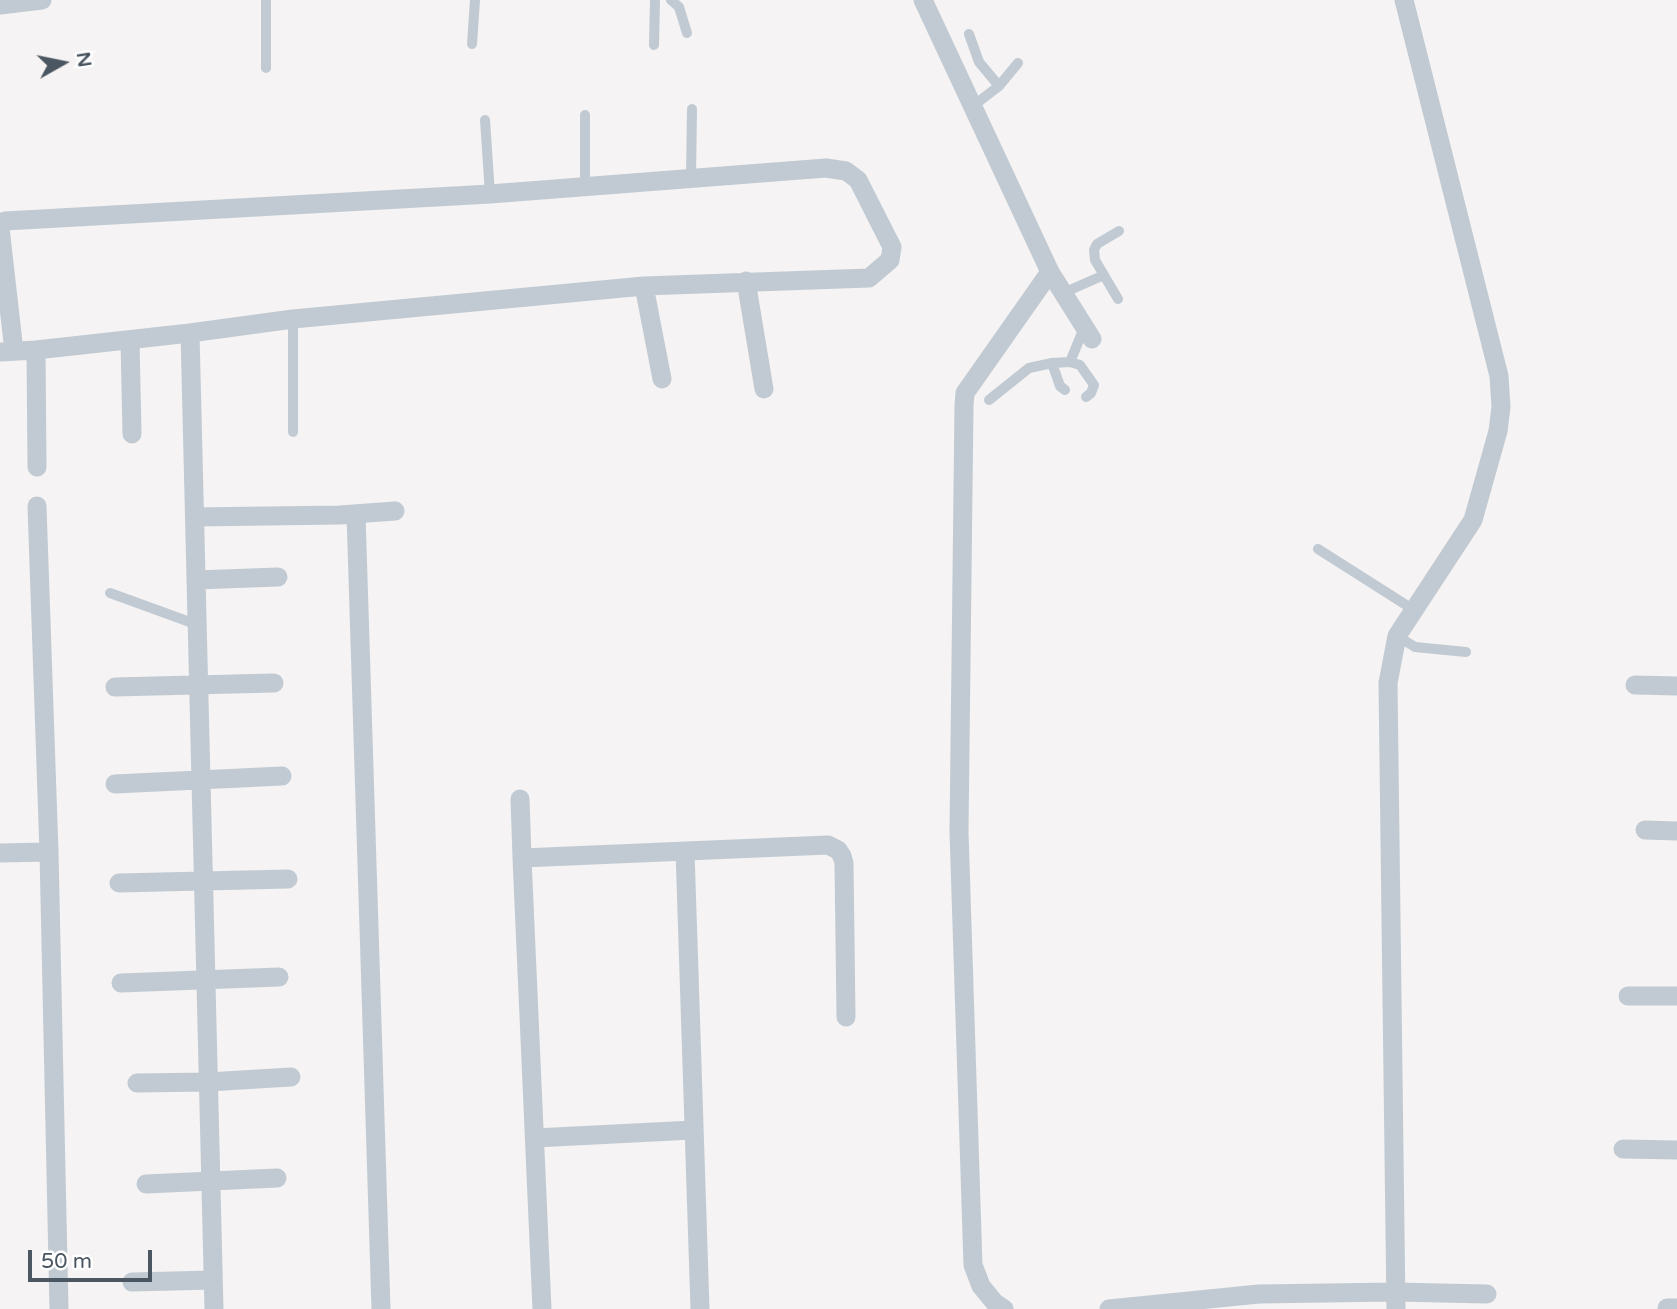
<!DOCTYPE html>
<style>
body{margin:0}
#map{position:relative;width:1677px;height:1309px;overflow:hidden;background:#f5f3f3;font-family:"Varela Round",sans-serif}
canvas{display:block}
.north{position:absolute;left:28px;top:28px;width:70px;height:70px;-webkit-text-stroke:5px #fff;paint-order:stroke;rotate:81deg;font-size:19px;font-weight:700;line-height:28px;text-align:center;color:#4a5661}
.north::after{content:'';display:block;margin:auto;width:24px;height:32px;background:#4a5661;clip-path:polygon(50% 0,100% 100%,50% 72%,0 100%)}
.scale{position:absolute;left:28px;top:1250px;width:124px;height:32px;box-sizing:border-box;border:4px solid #4a5661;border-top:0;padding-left:9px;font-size:21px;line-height:24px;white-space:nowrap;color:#4a5661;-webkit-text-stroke:5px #fff;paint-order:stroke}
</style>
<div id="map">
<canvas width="1677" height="1309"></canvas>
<div class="north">N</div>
<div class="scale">50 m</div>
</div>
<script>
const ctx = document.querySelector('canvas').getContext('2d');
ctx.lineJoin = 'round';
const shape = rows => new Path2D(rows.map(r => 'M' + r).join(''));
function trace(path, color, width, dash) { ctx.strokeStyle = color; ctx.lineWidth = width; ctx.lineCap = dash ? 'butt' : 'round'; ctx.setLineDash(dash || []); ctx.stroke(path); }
const service = shape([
 [671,0,679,7,687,33],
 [969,34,979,62,999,86],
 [472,44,475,0],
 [654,45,655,0],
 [266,68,266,0],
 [973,106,999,86,1018,63],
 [585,115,585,187],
 [485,120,490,194],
 [691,177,692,109],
 [1063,293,1104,275],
 [1118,299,1095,260,1094,250,1097,244,1119,231],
 [1070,362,1084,328],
 [1052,363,1060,386,1065,390],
 [989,400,1029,368,1052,363,1070,362,1080,365,1094,385,1091,393,1086,397],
 [293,432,293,319],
 [1318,549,1414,610],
 [110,593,198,625],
 [1397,636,1415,647,1466,652]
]);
const minor = shape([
 [923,0,1050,272,1092,339],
 [0,5,42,0],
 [746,281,764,389],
 [644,286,662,379],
 [190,333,214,1309],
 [130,340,132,434],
 [36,350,37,467],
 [0,352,36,350,190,333,293,319,644,286,869,278,890,260,892,247,858,180,846,171,826,168,490,194,5,221,0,228,14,351],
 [37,506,49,852,59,1309],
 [356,514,381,1309],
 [195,517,340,515,395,511],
 [196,580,278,577],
 [1635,685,1677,686],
 [115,687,274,683],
 [115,784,282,776],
 [520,799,522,858],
 [1645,830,1677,831],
 [685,851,700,1309],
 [0,853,49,852],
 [119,883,288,879],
 [121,983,279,977],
 [1628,996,1677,996],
 [137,1083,208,1082,291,1077],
 [535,1138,693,1130],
 [1623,1149,1677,1150],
 [146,1184,277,1178],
 [132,1282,213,1280],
 [1667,1308,1677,1308],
 [542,1309,522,858,828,845,838,850,842,856,844,863,846,1017],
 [1004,1309,995,1303,981,1286,973,1265,959,832,964,405,965,393,1050,272],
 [1109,1309,1259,1294,1395,1292,1487,1294],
 [1396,1309,1388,683,1397,636,1473,520,1498,431,1501,407,1499,376,1404,0]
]);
trace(service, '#c1cad2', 10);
trace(minor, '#c1cad2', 19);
</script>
